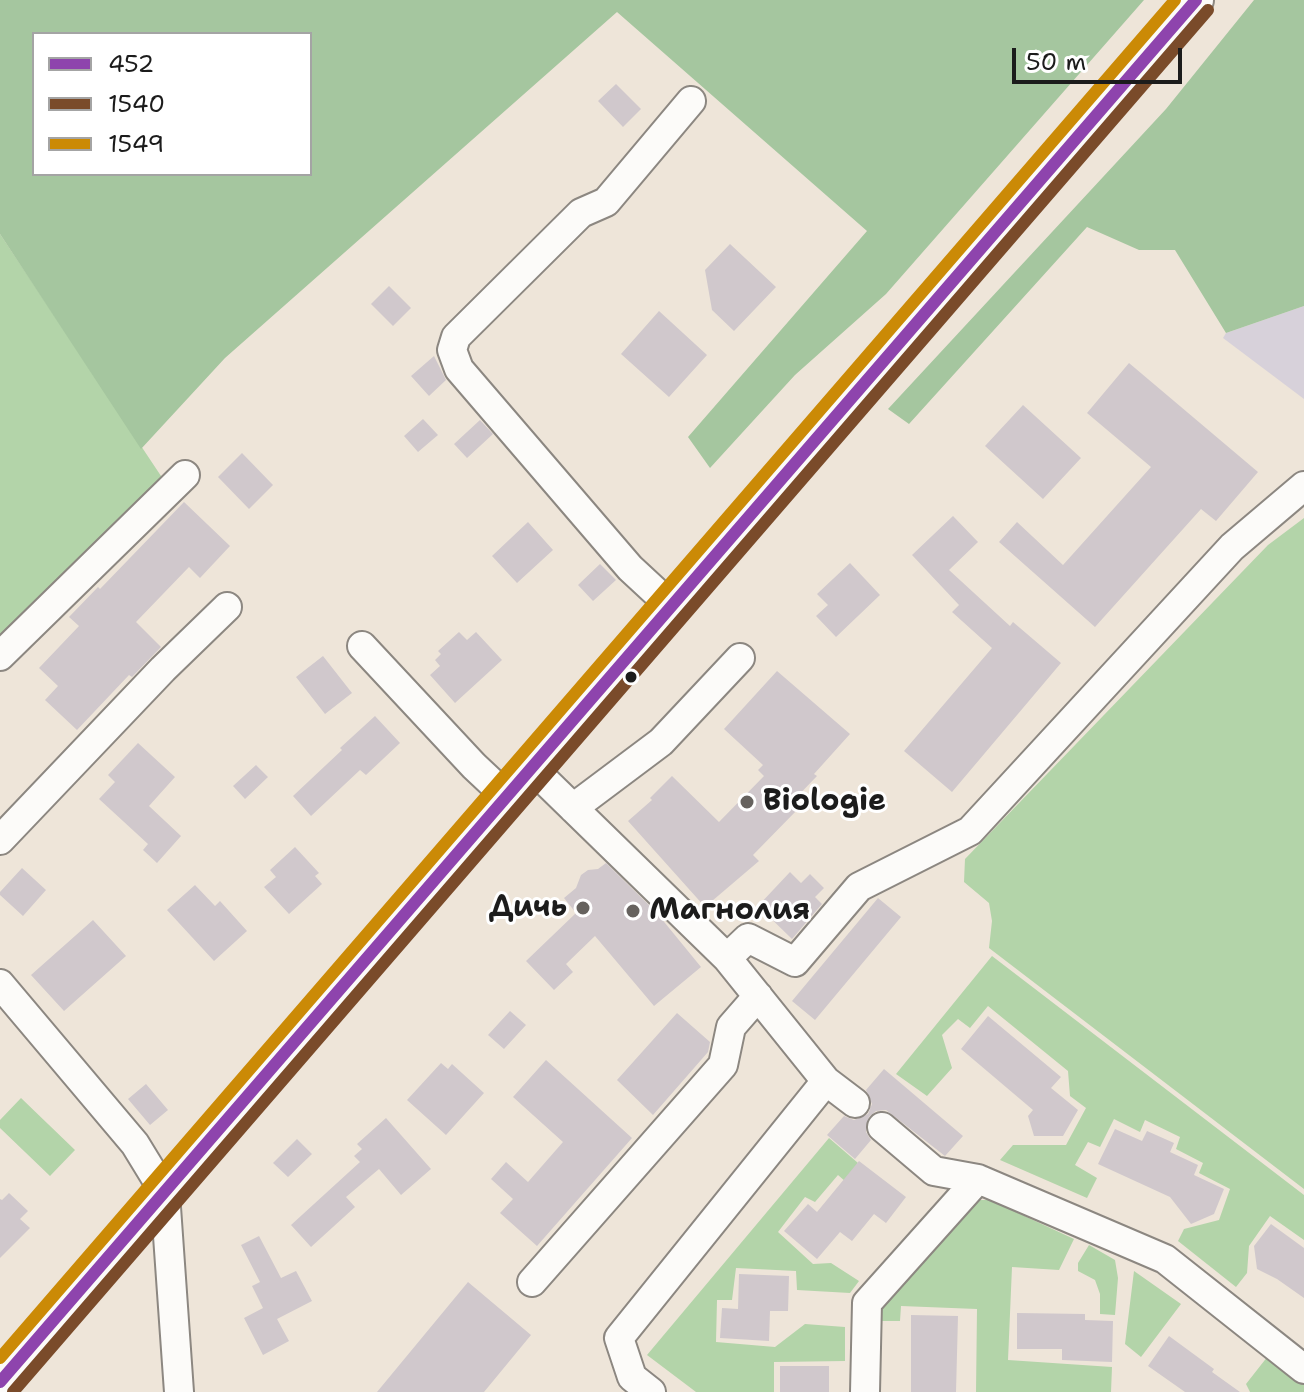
<!DOCTYPE html>
<meta charset="utf-8">
<style>
body{margin:0}
#map{position:relative;width:1304px;height:1392px;overflow:hidden;background:#eee5d9;font-family:"Shantell Sans",sans-serif}
canvas{display:block}
.legend{position:absolute;left:32px;top:32px;width:280px;height:144px;box-sizing:border-box;background:#fff;border:2px solid #a4a4a4;margin:0;padding:10px 14px;list-style:none;font-size:24px;color:#1c1c1c}
.legend li{display:flex;align-items:center;gap:16px;height:40px}
.legend b{width:40px;border:2px solid #a4a4a4}
.scale{position:absolute;left:1012px;top:48px;width:170px;height:36px;box-sizing:border-box;border:4px solid #1c1c1c;border-top:0;padding-left:10px;font-size:24px;line-height:28px;white-space:nowrap;color:#1c1c1c;-webkit-text-stroke:6px #fff;paint-order:stroke}
</style>
<div id="map">
<canvas width="1304" height="1392"></canvas>
<ul class="legend">
<li><b style="height:10px;background:#8e44ad"></b>452</li>
<li><b style="height:10px;background:#7a4b2a"></b>1540</li>
<li><b style="height:10px;background:#cb8a06"></b>1549</li>
</ul>
<div class="scale">50 m</div>
</div>
<script>
const ctx = document.querySelector('canvas').getContext('2d');
ctx.lineJoin = 'round';
function fill(path, color) { ctx.fillStyle = color; ctx.fill(path, 'evenodd'); }
const shape = rows => new Path2D(rows.map(r => 'M' + r).join(''));
function trace(path, color, width, dash) { ctx.strokeStyle = color; ctx.lineWidth = width; ctx.lineCap = dash ? 'butt' : 'round'; ctx.setLineDash(dash || []); ctx.stroke(path); }
function drawText(font, color, halo, rows, align = 'center') {
  ctx.font = font + ' "Shantell Sans",sans-serif'; ctx.lineWidth = 6; ctx.setLineDash([]); ctx.textBaseline = 'middle'; ctx.strokeStyle = halo; ctx.fillStyle = color; for (const [text, x, y, turn = 0] of rows) {
    ctx.save(); ctx.translate(x, y); ctx.rotate((+turn || 0) * Math.PI / 180); ctx.textAlign = isNaN(turn) ? turn : align; if (halo) ctx.strokeText(text, 0, 0); ctx.fillText(text, 0, 0); ctx.restore();
  }
}
const industrial = shape([
 [1304,306,1304,399,1223,338,1226,333]
]);
const green = shape([
 [0,234,167,485,0,643],
 [1304,518,1304,1189,989,948,992,921,989,903,964,882,965,859,1268,545],
 [992,956,1304,1195,1304,1240,1270,1216,1249,1246,1247,1273,1236,1287,1178,1241,1184,1229,1219,1220,1230,1189,1199,1173,1203,1163,1176,1149,1180,1137,1145,1120,1140,1132,1114,1119,1100,1147,1088,1142,1075,1165,1097,1178,1087,1198,1000,1160,1013,1145,1066,1145,1086,1108,1070,1096,1068,1071,988,1006,970,1028,958,1019,942,1035,952,1068,927,1096,896,1074],
 [21,1098,75,1150,50,1176,0,1128,0,1120],
 [829,1138,858,1163,846,1182,838,1175,815,1202,805,1197,778,1232,813,1264,831,1263,859,1281,850,1293,797,1290,796,1271,736,1268,732,1300,717,1300,716,1342,775,1347,805,1324,845,1327,845,1361,774,1362,774,1392,696,1392,647,1355],
 [977,1200,990,1200,1074,1239,1059,1270,1012,1267,1008,1360,1112,1367,1111,1392,976,1392,977,1309,901,1306,900,1321,879,1321,880,1301],
 [1089,1245,1115,1260,1118,1278,1115,1315,1100,1314,1100,1294,1095,1280,1078,1271,1078,1263],
 [1134,1271,1181,1304,1141,1357,1125,1344],
 [1268,1356,1304,1384,1304,1392,1250,1392,1246,1384]
]);
const forest = shape([
 [0,0,1144,0,886,294,795,375,710,468,688,437,867,231,617,12,225,358,141,449,0,234],
 [310,34,310,174,34,174,34,34],
 [1254,0,1304,0,1304,306,1226,333,1175,250,1139,250,1087,227,909,424,888,409,1166,109]
]);
const building = shape([
 [616,84,641,109,623,127,598,101],
 [730,244,776,287,734,331,712,310,705,270],
 [389,286,411,308,393,326,371,304],
 [659,311,707,355,669,397,621,354],
 [434,356,446,380,429,396,411,376],
 [1129,363,1258,472,1216,521,1201,509,1095,627,999,542,1017,522,1063,565,1151,467,1087,413],
 [1023,405,1081,458,1043,499,985,446],
 [423,419,438,435,418,452,404,436],
 [480,420,493,434,467,458,454,444],
 [242,453,273,485,249,509,218,477],
 [184,502,230,546,200,578,189,567,136,622,161,647,132,677,129,675,77,730,45,700,58,686,39,668,79,626,69,617,98,587,100,589],
 [953,516,978,542,949,570,1010,626,1013,622,1061,663,952,792,904,751,992,648,952,612,959,605,912,555],
 [528,522,553,550,517,583,492,556],
 [850,563,880,595,836,637,816,616,828,605,817,594],
 [600,564,616,580,593,601,578,585],
 [459,632,467,640,476,632,502,660,455,703,430,675,440,666,435,660,441,654,438,651],
 [323,656,352,693,325,714,296,677],
 [777,671,850,734,814,774,817,776,791,803,798,809,753,855,759,861,705,907,628,821,652,800,650,798,672,776,719,822,764,776,758,770,763,765,724,729],
 [375,716,400,743,366,775,360,770,311,816,293,796,342,750,340,748],
 [138,743,175,777,149,806,181,836,157,863,143,850,148,844,99,799,115,782,108,775],
 [256,765,268,777,245,799,233,786],
 [295,847,319,873,315,876,322,884,289,914,264,887,276,877,270,870],
 [606,863,656,912,701,967,654,1006,595,936,566,964,573,972,554,990,526,961,576,913,564,898,576,888,581,875,588,870,598,869],
 [22,868,46,890,23,916,0,895,0,892],
 [790,872,801,883,810,874,824,888,815,897,822,904,792,939,758,906],
 [195,885,215,906,220,901,247,931,214,961,167,910],
 [878,898,901,917,815,1020,792,1001],
 [93,920,126,956,64,1011,31,975],
 [510,1011,526,1025,504,1049,488,1035],
 [677,1013,710,1042,708,1052,653,1115,617,1080],
 [988,1016,1061,1077,1051,1088,1078,1110,1063,1136,1034,1136,1028,1116,1033,1110,961,1049],
 [546,1060,632,1138,537,1246,500,1213,513,1199,491,1179,506,1162,528,1182,563,1142,513,1097],
 [441,1063,448,1069,452,1064,484,1093,446,1135,407,1100],
 [884,1069,963,1136,945,1156,886,1110,876,1111,869,1117,866,1132,871,1140,855,1159,827,1135,844,1116,854,1120,868,1114,872,1104,866,1090],
 [146,1084,168,1110,150,1125,128,1099],
 [386,1118,431,1169,401,1195,379,1169,346,1197,355,1207,311,1247,291,1225,360,1162,354,1156,362,1149,357,1144],
 [1115,1129,1142,1141,1147,1131,1174,1143,1170,1152,1198,1165,1194,1175,1224,1189,1214,1214,1191,1224,1170,1197,1098,1164],
 [297,1139,312,1154,288,1177,273,1163],
 [859,1161,906,1197,886,1223,874,1214,852,1241,840,1232,817,1259,784,1231,808,1204,817,1212],
 [9,1193,28,1211,20,1219,30,1228,0,1258,0,1199,2,1200],
 [1271,1224,1304,1248,1304,1298,1277,1279,1257,1269,1254,1246],
 [259,1236,281,1278,296,1271,312,1301,277,1319,289,1341,263,1355,244,1318,263,1308,252,1286,260,1282,241,1245],
 [739,1274,789,1276,788,1311,770,1311,769,1341,720,1338,722,1308,738,1309],
 [468,1282,531,1335,484,1392,377,1392],
 [1017,1313,1085,1314,1085,1320,1113,1321,1112,1362,1062,1360,1062,1349,1017,1349],
 [911,1315,958,1316,956,1392,911,1392],
 [1169,1336,1214,1369,1212,1372,1240,1392,1185,1392,1148,1366],
 [780,1366,829,1366,829,1392,780,1392]
]);
const minor = shape([
 [671,606,630,568,459,369,452,350,456,337,581,213,606,202,691,101],
 [362,646,474,766,506,796],
 [0,656,185,475],
 [531,767,727,958,826,1081,855,1103],
 [573,808,661,742,740,658],
 [0,840,163,669,227,607],
 [727,958,748,938,795,962,859,887,970,831,1232,547,1304,486],
 [0,984,135,1144,165,1193,179,1392],
 [882,1127,934,1171,978,1179,1165,1259,1304,1369],
 [532,1282,723,1065,731,1027,758,996],
 [651,1392,632,1377,619,1338,826,1081],
 [865,1392,867,1303,978,1179]
]);
const major = shape([
 [0,1382,1196,0]
]);
const bus1 = shape([
 [0,1382,1196,0]
]);
const bus2 = shape([
 [13,1392,1208,10]
]);
const bus3 = shape([
 [0,1358,1175,0]
]);
const markers = [
 [631,677,7,"#1c1c1c"],
 [747,802,8,"#66625e"],
 [583,908,8,"#66625e"],
 [633,911,8,"#66625e"]
];
const poiNames = [
 ["Biologie",763,802],
 ["Дичь",567,908,"right"],
 ["Магнолия",649,911]
];
fill(industrial, '#d7d1da');
fill(green, '#b3d4a9');
fill(forest, '#a5c69f');
fill(building, '#d0c8cc');
trace(minor, '#8c8781', 32);
trace(major, '#8c8781', 38);
trace(minor, '#fcfbf9', 28);
trace(major, '#fcfbf9', 34);
trace(bus1, '#8e44ad', 12);
trace(bus2, '#7a4b2a', 12);
trace(bus3, '#cb8a06', 12);
for (const [x, y, r, color] of markers) { const dot = new Path2D(); dot.arc(x, y, r, 0, 2 * Math.PI); ctx.fillStyle = color; ctx.fill(dot); trace(dot, '#fff', 3); }
drawText('bold 30px', '#1c1c1c', '#fff', poiNames, 'left');
</script>
